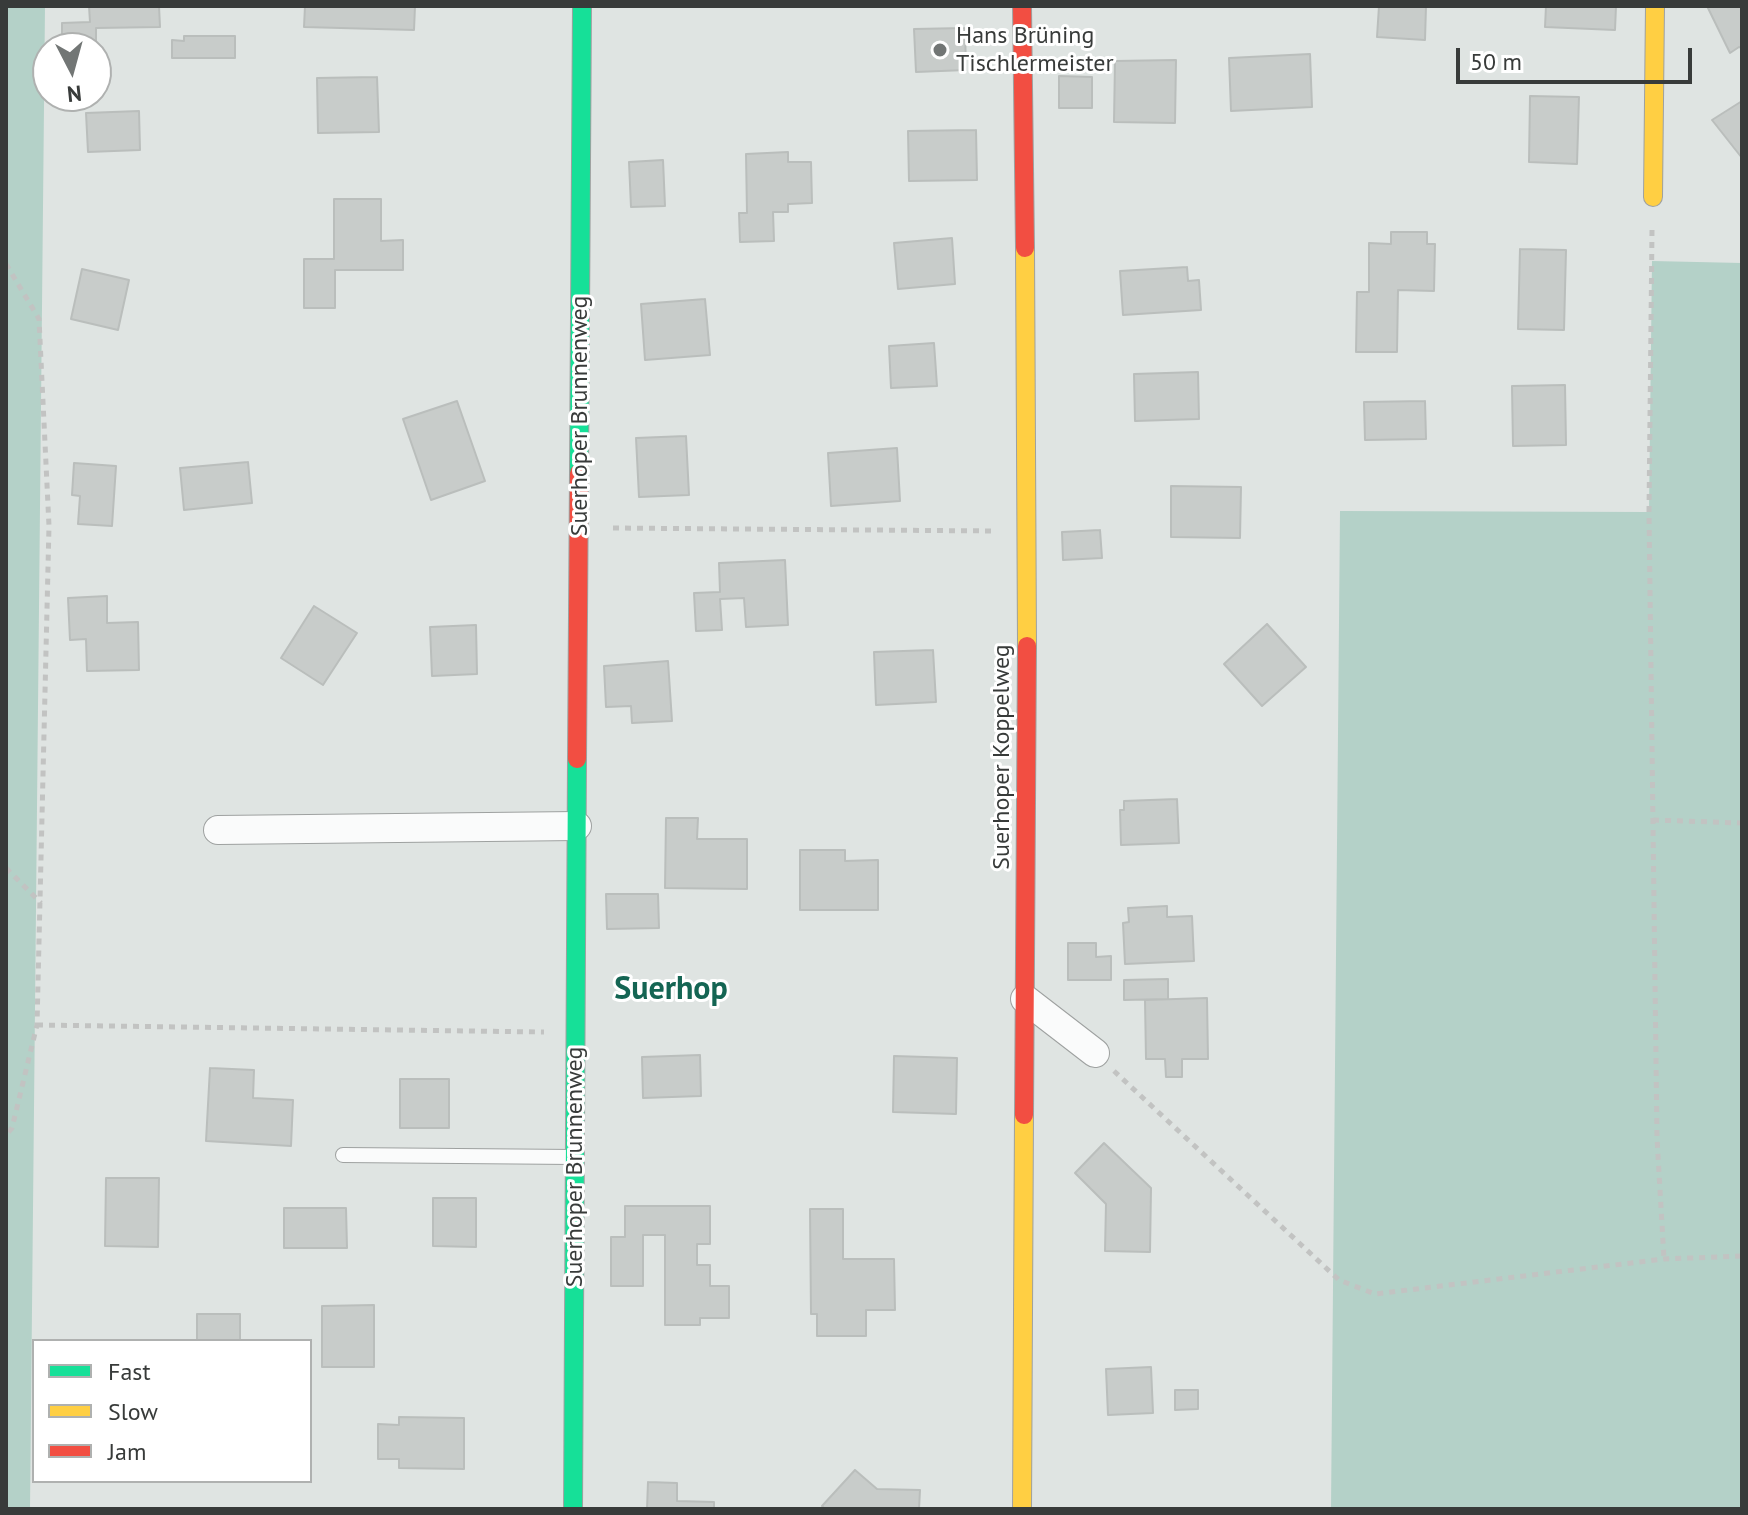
<!DOCTYPE html>
<meta charset="utf-8">
<style>
body{margin:0}
#map{position:relative;width:1748px;height:1515px;overflow:hidden;background:#dfe4e2;font-family:"PT Sans",sans-serif}
canvas{display:block}
.frame{position:absolute;inset:0;border:8px solid #383b3a;pointer-events:none}
.legend{position:absolute;left:32px;top:1339px;width:280px;height:144px;box-sizing:border-box;background:#fff;border:2px solid #afb1b0;margin:0;padding:10px 14px;list-style:none;font-size:24px;color:#383b3a}
.legend li{display:flex;align-items:center;gap:16px;height:40px}
.legend b{width:40px;border:2px solid #afb1b0}
.north{position:absolute;left:32px;top:32px;width:80px;height:80px;box-sizing:border-box;background:#fff;border:2px solid #afb1b0;border-radius:50%;rotate:174deg;font-size:22px;font-weight:700;line-height:32px;text-align:center;color:#383b3a}
.north::after{content:'';display:block;margin:auto;width:28px;height:36px;background:#727675;clip-path:polygon(50% 0,100% 100%,50% 72%,0 100%)}
.scale{position:absolute;left:1456px;top:48px;width:236px;height:36px;box-sizing:border-box;border:4px solid #383b3a;border-top:0;padding-left:10px;font-size:24px;line-height:28px;white-space:nowrap;color:#383b3a;-webkit-text-stroke:6px #fff;paint-order:stroke}
</style>
<div id="map">
<canvas width="1748" height="1515"></canvas>
<div class="frame"></div>
<ul class="legend">
<li><b style="height:10px;background:#16e098"></b>Fast</li>
<li><b style="height:10px;background:#ffcf43"></b>Slow</li>
<li><b style="height:10px;background:#f24e42"></b>Jam</li>
</ul>
<div class="north">N</div>
<div class="scale">50 m</div>
</div>
<script>
const ctx = document.querySelector('canvas').getContext('2d');
ctx.lineJoin = 'round';
function fill(path, color) { ctx.fillStyle = color; ctx.fill(path, 'evenodd'); }
const shape = rows => new Path2D(rows.map(r => 'M' + r).join(''));
function trace(path, color, width, dash) { ctx.strokeStyle = color; ctx.lineWidth = width; ctx.lineCap = dash ? 'butt' : 'round'; ctx.setLineDash(dash || []); ctx.stroke(path); }
function drawText(font, color, halo, rows, align = 'center') {
  ctx.font = font + ' "PT Sans",sans-serif'; ctx.lineWidth = 6; ctx.setLineDash([]); ctx.textBaseline = 'middle'; ctx.strokeStyle = halo; ctx.fillStyle = color; for (const [text, x, y, turn = 0] of rows) {
    ctx.save(); ctx.translate(x, y); ctx.rotate((+turn || 0) * Math.PI / 180); ctx.textAlign = isNaN(turn) ? turn : align; if (halo) ctx.strokeText(text, 0, 0); ctx.fillText(text, 0, 0); ctx.restore();
  }
}
const forest = shape([
 [6,6,45,6,30,1509,6,1509],
 [1652,261,1742,263,1742,1509,1331,1509,1340,511,1649,512]
]);
const building = shape([
 [89,6,159,6,160,27,96,28,96,53,96,48,62,48,62,23,90,22,89,6],
 [305,6,415,6,414,30,304,27,305,6],
 [1379,6,1426,6,1425,40,1377,37,1379,6],
 [1546,6,1616,6,1615,30,1545,27,1546,6],
 [1707,6,1742,6,1742,48,1739,47,1730,53,1707,6],
 [965,28,966,70,916,72,914,29,965,28],
 [184,36,235,36,235,58,172,58,172,40,184,41,184,36],
 [1310,54,1312,107,1231,111,1229,58,1310,54],
 [1176,60,1175,123,1114,122,1115,61,1176,60],
 [1059,76,1092,77,1092,108,1059,108,1059,76],
 [377,77,379,132,318,133,317,78,377,77],
 [1530,96,1579,97,1577,164,1529,162,1530,96],
 [1742,101,1742,158,1712,120,1742,101],
 [139,111,140,150,88,152,86,113,139,111],
 [976,130,977,180,909,181,908,131,976,130],
 [788,152,788,162,811,162,812,203,788,204,788,212,773,212,774,241,740,242,739,213,747,213,746,154,788,152],
 [663,160,665,206,631,207,629,162,663,160],
 [334,199,381,199,381,241,403,240,403,270,335,270,335,308,304,308,304,259,334,259,334,199],
 [1391,232,1427,232,1427,244,1435,244,1434,291,1398,290,1397,352,1356,352,1357,292,1369,292,1369,243,1391,244,1391,232],
 [952,238,955,284,898,289,894,243,952,238],
 [1520,249,1566,250,1564,330,1518,329,1520,249],
 [1187,267,1188,281,1199,280,1201,310,1123,315,1120,271,1187,267],
 [82,269,129,280,118,330,71,319,82,269],
 [705,299,710,355,645,360,641,304,705,299],
 [934,343,937,386,891,388,889,346,934,343],
 [1198,372,1199,419,1135,421,1134,374,1198,372],
 [1565,385,1566,445,1513,446,1512,386,1565,385],
 [457,401,485,481,431,500,403,419,457,401],
 [1425,401,1426,439,1365,440,1364,402,1425,401],
 [686,436,689,495,639,497,636,438,686,436],
 [897,448,900,501,831,506,828,453,897,448],
 [248,462,252,503,184,510,180,468,248,462],
 [74,463,116,466,112,526,78,524,80,496,72,495,74,463],
 [1171,486,1241,487,1240,538,1171,537,1171,486],
 [1100,530,1102,558,1063,560,1062,532,1100,530],
 [785,560,788,625,746,627,744,598,720,599,722,630,696,631,694,593,720,592,719,563,785,560],
 [107,596,107,623,138,622,139,670,87,671,86,639,70,640,68,598,107,596],
 [314,606,357,633,323,685,281,658,314,606],
 [1267,624,1306,667,1262,706,1224,664,1267,624],
 [476,625,477,674,432,676,430,627,476,625],
 [933,650,936,702,876,705,874,652,933,650],
 [668,661,672,721,632,723,631,706,606,707,604,666,668,661],
 [1177,799,1179,843,1121,845,1120,810,1124,810,1124,801,1177,799],
 [666,818,698,818,697,839,747,839,747,889,665,888,666,818],
 [800,850,845,850,845,861,878,860,878,910,800,910,800,850],
 [606,894,658,894,659,928,607,929,606,894],
 [1167,906,1167,917,1192,916,1194,961,1125,964,1123,923,1129,922,1128,908,1167,906],
 [1068,943,1096,943,1096,957,1111,956,1111,980,1068,980,1068,943],
 [1168,979,1168,999,1124,1000,1124,980,1168,979],
 [1207,998,1208,1059,1182,1059,1182,1077,1166,1077,1165,1059,1146,1059,1145,1000,1207,998],
 [700,1055,701,1096,643,1098,642,1057,700,1055],
 [894,1056,957,1058,956,1114,893,1112,894,1056],
 [210,1068,254,1070,253,1098,293,1100,291,1146,206,1141,210,1068],
 [400,1079,449,1079,449,1128,400,1128,400,1079],
 [1104,1143,1151,1188,1150,1252,1105,1251,1106,1204,1075,1173,1104,1143],
 [106,1178,159,1178,158,1247,105,1246,106,1178],
 [433,1198,476,1198,476,1247,433,1246,433,1198],
 [625,1206,710,1206,710,1244,697,1244,697,1265,710,1265,710,1286,729,1286,729,1318,700,1318,700,1325,665,1325,665,1235,643,1235,643,1286,611,1286,611,1237,625,1237,625,1206],
 [284,1208,346,1208,347,1248,284,1248,284,1208],
 [810,1209,843,1209,843,1259,894,1259,895,1310,866,1310,866,1336,817,1336,817,1314,811,1314,810,1209],
 [374,1305,374,1367,322,1367,322,1306,374,1305],
 [197,1314,240,1314,240,1341,197,1341,197,1314],
 [1151,1367,1153,1413,1108,1415,1106,1369,1151,1367],
 [1175,1390,1198,1390,1198,1409,1175,1410,1175,1390],
 [399,1417,464,1418,464,1469,399,1468,399,1459,378,1459,378,1424,399,1425,399,1417],
 [855,1470,877,1489,920,1490,919,1509,825,1509,822,1506,855,1470],
 [648,1482,677,1483,677,1501,714,1502,714,1509,647,1509,648,1482]
]);
const path = shape([
 [1652,230,1649,512,1657,1138,1664,1259],
 [6,264,39,319,49,526,37,1025,12,1128,6,1135],
 [613,528,995,531],
 [1653,820,1742,823],
 [6,868,41,903],
 [37,1025,544,1032],
 [1114,1071,1339,1280,1375,1294,1664,1259,1742,1256]
]);
const lane = shape([
 [343,1155,574,1157]
]);
const street = shape([
 [218,830,577,826],
 [1025,999,1095,1053]
]);
const fast = shape([
 [579,473,582,6],
 [573,1509,577,759]
]);
const slow = shape([
 [1653,197,1655,6],
 [1025,248,1027,646],
 [1022,1509,1024,1115]
]);
const jam = shape([
 [1022,6,1025,248],
 [577,759,579,473],
 [1024,1115,1027,646]
]);
const markers = [
 [940,50,8,"#727675"]
];
const poiNames = [
 ["Hans Brüning",956,36],
 ["Tischlermeister",956,64]
];
const streetNames = [
 ["Suerhoper Brunnenweg",580,416,-90],
 ["Suerhoper Koppelweg",1002,757,-90],
 ["Suerhoper Brunnenweg",575,1167,-90]
];
const districtNames = [
 ["Suerhop",671,990]
];
fill(forest, '#b4d1c8');
fill(building, '#c8ccca');
trace(building, '#babebc', 2);
trace(lane, '#9ea1a0', 16);
trace(street, '#9ea1a0', 30);
trace(fast, '#9ea1a0', 20);
trace(slow, '#9ea1a0', 20);
trace(jam, '#9ea1a0', 20);
trace(path, '#c2c3c2', 5, [6, 6]);
trace(lane, '#fafbfb', 14);
trace(street, '#fafbfb', 28);
trace(fast, '#16e098', 18);
trace(slow, '#ffcf43', 18);
trace(jam, '#f24e42', 18);
for (const [x, y, r, color] of markers) { const dot = new Path2D(); dot.arc(x, y, r, 0, 2 * Math.PI); ctx.fillStyle = color; ctx.fill(dot); trace(dot, '#fff', 3); }
drawText('24px', '#383b3a', '#fff', poiNames, 'left');
drawText('24px', '#383b3a', '#fff', streetNames);
drawText('bold 32px', '#146553', '#fff', districtNames);
</script>
